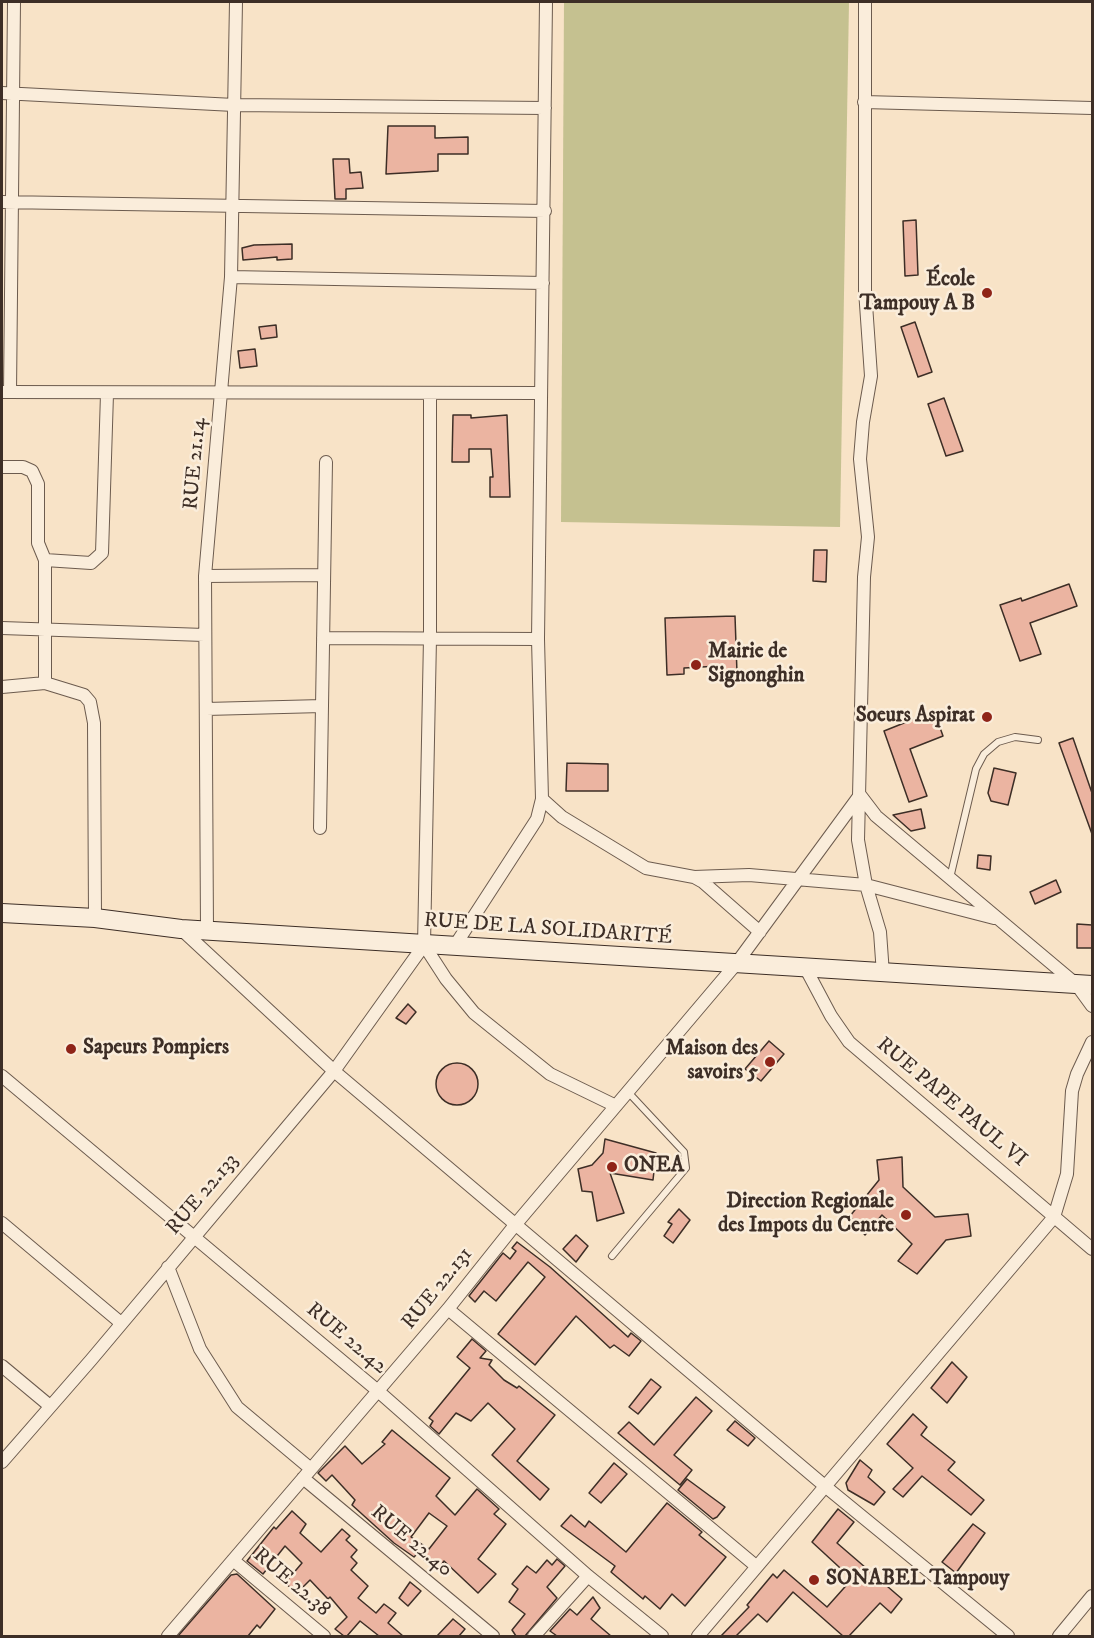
<!DOCTYPE html>
<meta charset="utf-8">
<style>
body{margin:0}
#map{position:relative;width:1094px;height:1638px;overflow:hidden;background:#f8e3c7;font-family:"IM FELL DW Pica",serif}
canvas{display:block}
.frame{position:absolute;inset:0;border:3px solid #3d2e26;pointer-events:none}
</style>
<div id="map">
<canvas width="1094" height="1638"></canvas>
<div class="frame"></div>
</div>
<script>
const ctx = document.querySelector('canvas').getContext('2d');
ctx.lineJoin = 'round';
function fill(path, color) { ctx.fillStyle = color; ctx.fill(path, 'evenodd'); }
const shape = rows => new Path2D(rows.map(r => 'M' + r).join(''));
function trace(path, color, width, dash) { ctx.strokeStyle = color; ctx.lineWidth = width; ctx.lineCap = dash ? 'butt' : 'round'; ctx.setLineDash(dash || []); ctx.stroke(path); }
function drawText(font, color, halo, rows, align = 'center') {
  ctx.font = font + ' "IM FELL DW Pica",serif'; ctx.lineWidth = 5; ctx.setLineDash([]); ctx.textBaseline = 'middle'; ctx.strokeStyle = halo; ctx.fillStyle = color; for (const [text, x, y, turn = 0] of rows) {
    ctx.save(); ctx.translate(x, y); ctx.rotate((+turn || 0) * Math.PI / 180); ctx.textAlign = isNaN(turn) ? turn : align; if (halo) ctx.strokeText(text, 0, 0); ctx.fillText(text, 0, 0); ctx.restore();
  }
}
const green = shape([
 [564,2,849,2,840,527,561,522]
]);
const building = shape([
 [388,126,435,126,435,138,468,137,468,154,438,154,438,171,386,174,388,126],
 [333,159,349,159,350,173,361,172,363,188,346,189,346,199,335,199,333,159],
 [916,220,918,275,905,276,903,221,916,220],
 [292,244,292,259,277,260,277,257,243,260,242,248,254,245,292,244],
 [915,322,932,372,918,377,901,327,915,322],
 [276,325,277,337,261,339,259,327,276,325],
 [255,349,257,366,240,368,238,351,255,349],
 [944,398,963,451,946,456,928,404,944,398],
 [453,415,471,415,471,418,507,415,510,497,490,497,490,477,493,477,491,449,469,449,469,462,452,462,453,415],
 [814,550,827,550,826,582,813,581,814,550],
 [1069,584,1077,606,1030,623,1041,654,1020,661,1000,605,1021,598,1022,601,1069,584],
 [735,616,737,673,720,674,719,666,684,668,684,674,667,675,665,618,735,616],
 [934,711,943,736,910,749,927,796,909,802,884,731,934,711],
 [1073,738,1092,793,1092,834,1059,743,1073,738],
 [567,763,608,764,608,791,566,791,567,763],
 [994,768,1016,773,1008,805,991,801,988,793,994,768],
 [921,809,925,828,911,831,893,815,921,809],
 [978,855,991,856,990,870,977,868,978,855],
 [1056,880,1061,892,1035,904,1030,892,1056,880],
 [1077,924,1092,925,1092,948,1077,948,1077,924],
 [408,1004,416,1012,406,1024,396,1018,408,1004],
 [769,1041,784,1054,761,1081,745,1069,769,1041],
 '436 1084a21 21 0 1 1 42 0a21 21 0 1 1-42 0Z',
 [605,1139,656,1153,653,1180,610,1173,624,1213,597,1221,592,1192,582,1191,578,1169,592,1165,603,1153,605,1139],
 [902,1157,903,1187,935,1217,968,1214,971,1236,946,1240,917,1274,898,1261,912,1244,882,1215,865,1235,850,1216,879,1180,877,1160,902,1157],
 [679,1209,690,1220,673,1243,664,1236,672,1224,668,1222,679,1209],
 [576,1235,588,1246,576,1262,563,1249,576,1235],
 [517,1242,550,1267,628,1337,631,1333,641,1341,629,1356,614,1345,610,1348,576,1316,535,1365,498,1334,545,1277,528,1262,496,1301,484,1291,475,1302,469,1296,503,1253,510,1259,516,1251,512,1248,517,1242],
 [472,1339,486,1351,480,1358,492,1360,489,1365,504,1380,517,1388,519,1386,555,1415,517,1461,549,1489,540,1500,492,1455,515,1429,488,1403,471,1421,456,1413,439,1434,430,1426,433,1421,429,1418,470,1368,457,1357,472,1339],
 [952,1362,967,1377,947,1403,931,1388,952,1362],
 [651,1379,661,1387,638,1414,629,1407,651,1379],
 [696,1397,712,1411,674,1455,692,1470,680,1485,618,1433,629,1422,654,1445,696,1397],
 [913,1414,927,1427,921,1435,955,1462,948,1470,984,1500,971,1515,922,1476,903,1497,893,1489,913,1468,887,1444,913,1414],
 [735,1421,755,1438,748,1446,727,1430,735,1421],
 [392,1430,450,1478,436,1496,455,1515,477,1489,499,1509,494,1514,506,1524,478,1559,496,1574,478,1593,444,1561,437,1571,417,1554,414,1557,394,1543,352,1505,355,1500,332,1475,326,1481,318,1473,345,1446,362,1464,385,1444,382,1442,392,1430],
 [429,1513,447,1526,429,1549,411,1537,429,1513],
 [860,1460,872,1470,868,1477,885,1492,874,1505,848,1490,846,1483,860,1460],
 [614,1463,627,1474,601,1503,589,1493,614,1463],
 [687,1479,725,1507,717,1517,713,1519,678,1490,687,1479],
 [667,1503,702,1532,699,1535,726,1557,685,1606,672,1594,660,1609,645,1596,643,1599,611,1572,615,1566,561,1526,571,1515,585,1527,589,1521,626,1552,667,1503],
 [838,1509,854,1522,837,1543,902,1599,891,1613,880,1603,849,1636,843,1636,793,1592,767,1622,758,1614,736,1636,721,1636,749,1607,747,1605,773,1574,777,1578,784,1570,827,1607,852,1579,812,1542,838,1509],
 [292,1511,306,1524,300,1533,321,1552,342,1529,350,1536,346,1540,357,1550,351,1557,357,1563,351,1570,368,1586,358,1598,376,1613,384,1604,396,1613,388,1623,403,1636,379,1636,360,1621,347,1636,344,1636,335,1629,347,1617,330,1597,328,1599,310,1580,297,1593,285,1583,302,1563,285,1546,263,1574,247,1561,274,1527,276,1529,292,1511],
 [973,1524,985,1533,956,1573,942,1562,973,1524],
 [557,1559,565,1566,547,1587,557,1598,525,1636,516,1636,512,1630,525,1614,509,1602,518,1589,512,1584,527,1566,536,1573,547,1560,552,1565,557,1559],
 [237,1574,275,1609,260,1628,257,1625,248,1636,178,1636,231,1575,237,1574],
 [410,1582,421,1591,408,1606,399,1598,410,1582],
 [593,1597,600,1608,591,1619,611,1636,557,1636,550,1631,570,1609,577,1615,593,1597],
 [453,1619,465,1629,459,1636,437,1636,453,1619]
]);
const lane = shape([
 [950,878,976,769,984,754,998,742,1015,737,1038,740],
 [612,1256,686,1168,684,1152,628,1092]
]);
const street = shape([
 [865,2,865,290,871,376,863,422,860,459,868,537,864,577,858,840,866,885,880,932,883,974],
 [2,93,234,105,545,108],
 [864,102,1092,108],
 [2,202,545,211],
 [231,277,543,283],
 [2,392,541,393],
 [10,392,14,2],
 [430,393,430,638,424,945,446,979,474,1013,550,1074,616,1106],
 [2,467,23,467,32,471,38,484,38,543,45,560,45,683],
 [45,560,91,563,102,553,107,394],
 [205,576,323,575],
 [2,628,204,635],
 [323,638,538,639],
 [2,687,45,683,84,695,90,702,94,723,95,918],
 [206,709,322,706],
 [860,795,876,816,1076,984,1092,1006],
 [542,799,562,817,646,868,694,877,703,882,760,932],
 [320,828,326,462],
 [694,877,749,875,866,885,994,918],
 [181,929,334,1071,826,1487,1008,1636],
 [207,930,205,576,231,277,236,2],
 [454,947,537,819,542,799,538,639,546,2],
 [806,969,831,1016,849,1042,1092,1249],
 [2,1076,378,1391,588,1576,662,1636],
 [2,1223,121,1323],
 [168,1267,200,1349,237,1407,311,1469],
 [448,1309,756,1566],
 [2,1366,50,1406],
 [2,1462,91,1360,334,1071,424,945],
 [303,1478,493,1636],
 [233,1560,324,1636],
 [168,1636,448,1309,515,1225,736,964,860,795],
 [534,1636,588,1576],
 [698,1636,1054,1217,1067,1174,1072,1091,1077,1074,1092,1042],
 [1059,1636,1092,1596]
]);
const secondary = shape([
 [2,913,95,918,181,929,1092,985]
]);
const markers = [
 [987,293,6,"#8f2418"],
 [696,665,6,"#8f2418"],
 [987,717,6,"#8f2418"],
 [71,1049,6,"#8f2418"],
 [770,1062,6,"#8f2418"],
 [612,1167,6,"#8f2418"],
 [906,1215,6,"#8f2418"],
 [814,1580,6,"#8f2418"]
];
const poiNames = [
 ["École",975,281],
 ["Tampouy A B",975,305],
 ["Mairie de",708,653,"left"],
 ["Signonghin",708,677,"left"],
 ["Soeurs Aspirat",975,717],
 ["Sapeurs Pompiers",83,1049,"left"],
 ["Maison des",758,1050],
 ["savoirs 5",758,1074],
 ["ONEA",624,1167,"left"],
 ["Direction Regionale",894,1203],
 ["des Impots du Centre",894,1227],
 ["SONABEL Tampouy",826,1580,"left"]
];
const streetNames = [
 ["RUE 21.14",196,464,-85],
 ["RUE DE LA SOLIDARITÉ",548,930,4],
 ["RUE PAPE PAUL VI",951,1103,40],
 ["RUE 22.133",203,1195,-50],
 ["RUE 22.131",438,1289,-51],
 ["RUE 22.42",346,1339,40],
 ["RUE 22.40",411,1542,40],
 ["RUE 22.38",291,1583,40]
];
fill(green, '#c5c190');
fill(building, '#ebb4a1');
trace(building, '#3d2e26', 1.5);
trace(lane, '#6c5b4e', 8);
trace(street, '#6c5b4e', 14);
trace(secondary, '#3d2e26', 20);
trace(lane, '#faeddb', 6);
trace(street, '#faeddb', 12);
trace(secondary, '#faeddb', 18);
for (const [x, y, r, color] of markers) { const dot = new Path2D(); dot.arc(x, y, r, 0, 2 * Math.PI); ctx.fillStyle = color; ctx.fill(dot); trace(dot, '#faeddb', 2); }
drawText('bold 21px', '#3d2e26', '#faeddb', poiNames, 'right');
drawText('21px', '#3d2e26', '#faeddb', streetNames);
</script>
